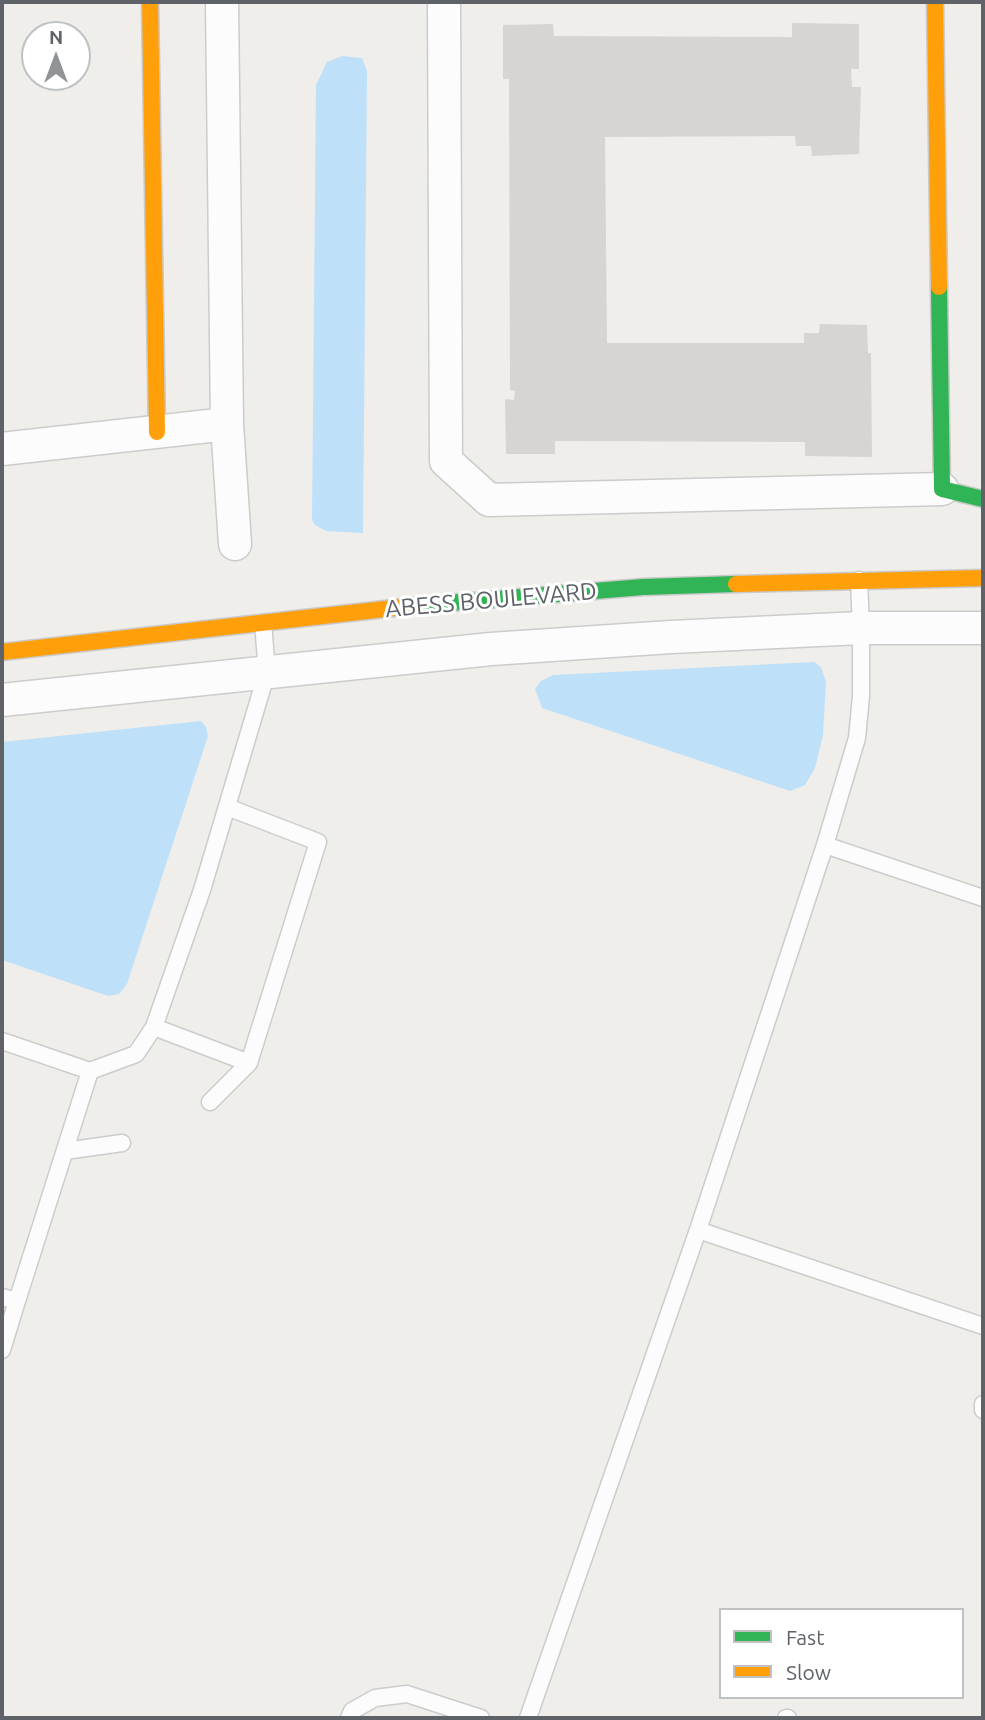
<!DOCTYPE html>
<style>
body{margin:0}
#map{position:relative;width:985px;height:1720px;overflow:hidden;background:#efeeea;font-family:Ubuntu,sans-serif}
canvas{display:block}
.frame{position:absolute;inset:0;border:4px solid #5f6368;pointer-events:none}
.legend{position:absolute;left:719px;top:1608px;width:245px;height:91px;box-sizing:border-box;background:#fff;border:2px solid #bfc1c3;margin:0;padding:9px 12px;list-style:none;font-size:21px;color:#5f6368}
.legend li{display:flex;align-items:center;gap:14px;height:35px}
.legend b{width:35px;border:2px solid #bfc1c3}
.north{position:absolute;left:21px;top:21px;width:70px;height:70px;box-sizing:border-box;background:#fff;border:2px solid #bfc1c3;border-radius:50%;rotate:0deg;font-size:19px;font-weight:700;line-height:28px;text-align:center;color:#5f6368}
.north::after{content:'';display:block;margin:auto;width:24px;height:32px;background:#919496;clip-path:polygon(50% 0,100% 100%,50% 72%,0 100%)}
</style>
<div id="map">
<canvas width="985" height="1720"></canvas>
<div class="frame"></div>
<ul class="legend">
<li><b style="height:9px;background:#30b455"></b>Fast</li>
<li><b style="height:9px;background:#ff9f0a"></b>Slow</li>
</ul>
<div class="north">N</div>
</div>
<script>
const ctx = document.querySelector('canvas').getContext('2d');
ctx.lineJoin = 'round';
function fill(path, color) { ctx.fillStyle = color; ctx.fill(path, 'evenodd'); }
const shape = rows => new Path2D(rows.map(r => 'M' + r).join(''));
function trace(path, color, width, dash) { ctx.strokeStyle = color; ctx.lineWidth = width; ctx.lineCap = dash ? 'butt' : 'round'; ctx.setLineDash(dash || []); ctx.stroke(path); }
function drawText(font, color, halo, rows, align = 'center') {
  ctx.font = font + ' Ubuntu,sans-serif'; ctx.lineWidth = 6; ctx.setLineDash([]); ctx.textBaseline = 'middle'; ctx.strokeStyle = halo; ctx.fillStyle = color; for (const [text, x, y, turn = 0] of rows) {
    ctx.save(); ctx.translate(x, y); ctx.rotate((+turn || 0) * Math.PI / 180); ctx.textAlign = isNaN(turn) ? turn : align; if (halo) ctx.strokeText(text, 0, 0); ctx.fillText(text, 0, 0); ctx.restore();
  }
}
const water = shape([
 [342,56,362,58,367,71,363,533,326,531,315,525,312,520,316,85,327,62],
 [814,662,821,667,826,682,823,735,815,768,805,785,790,791,542,708,535,689,541,681,553,675],
 [201,721,206,727,208,736,127,984,119,994,108,996,2,960,2,742]
]);
const building = shape([
 [792,23,859,24,859,69,851,69,852,87,861,87,859,154,812,156,811,146,796,146,795,136,605,137,607,343,804,343,804,333,819,333,820,324,867,325,868,353,871,353,872,457,805,456,805,442,555,441,555,454,506,454,505,399,514,400,515,391,510,390,509,79,503,79,503,25,553,24,554,36,792,37]
]);
const lane = shape([
 [825,845,983,898],
 [154,1027,249,1063,318,842,227,807],
 [2,1041,90,1071,17,1301,2,1297],
 [90,1071,136,1054,154,1027,202,890,267,672,263,623],
 [210,1102,249,1063],
 [65,1151,122,1143],
 [698,1230,983,1326],
 [2,1350,17,1301],
 [983,1404,983,1410],
 [349,1718,352,1711,375,1698,407,1694,481,1718],
 [528,1718,698,1230,825,845,857,738,861,696,861,628,859,580],
 [786,1718,788,1718]
]);
const street = shape([
 [222,2,227,424],
 [444,2,446,461,489,500,942,489],
 [2,449,227,424,235,544],
 [2,700,491,649,671,637,861,628,983,628]
]);
const fast = shape([
 [939,287,942,489,983,499],
 [412,606,643,587,736,584]
]);
const slow = shape([
 [150,2,157,432],
 [935,2,939,287],
 [736,584,983,578],
 [2,652,412,606]
]);
const streetNames = [
 ["ABESS BOULEVARD",491,600,-5]
];
fill(water, '#bfe0f9');
fill(building, '#d6d5d3');
trace(lane, '#cbcccc', 19);
trace(street, '#cbcccc', 35);
trace(fast, '#cacacb', 19);
trace(slow, '#cacacb', 19);
trace(lane, '#fdfcfc', 16);
trace(street, '#fdfcfc', 32);
trace(fast, '#30b455', 16);
trace(slow, '#ff9f0a', 16);
drawText('24px', '#5f6368', '#fff', streetNames);
</script>
